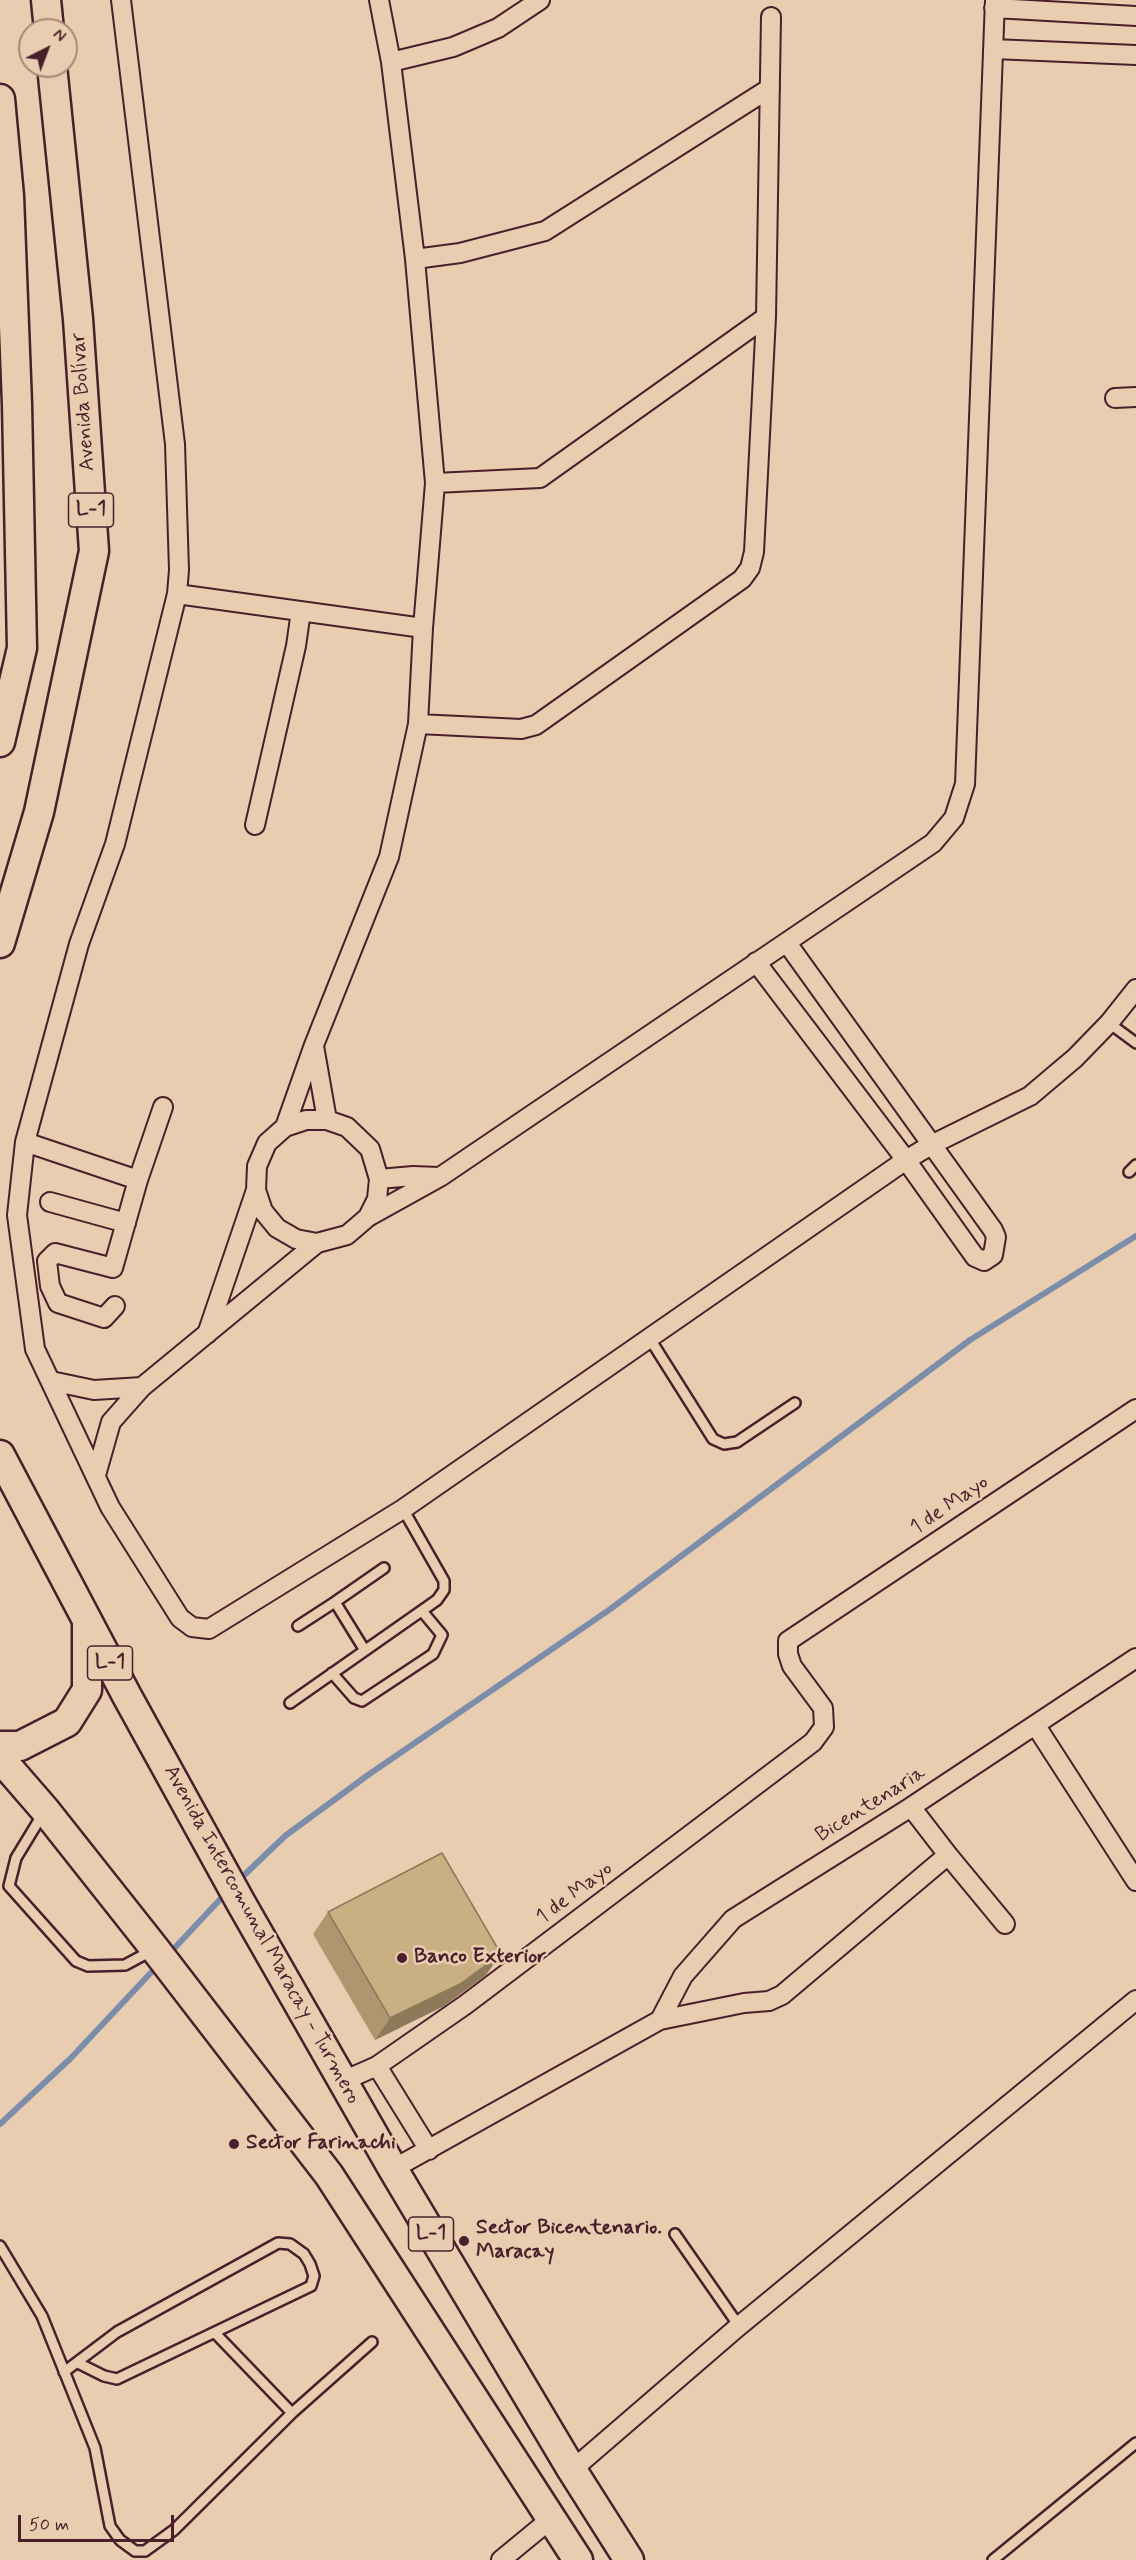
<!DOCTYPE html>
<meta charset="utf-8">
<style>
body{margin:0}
#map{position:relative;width:1136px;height:2560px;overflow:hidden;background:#e9cdb0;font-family:Mynerve,sans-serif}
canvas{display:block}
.north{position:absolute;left:18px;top:18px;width:60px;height:60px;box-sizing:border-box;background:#e9cdb0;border:2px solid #a9877b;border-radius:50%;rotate:42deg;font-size:16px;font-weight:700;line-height:24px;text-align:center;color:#4a1f2b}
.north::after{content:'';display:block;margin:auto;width:21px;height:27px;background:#4a1f2b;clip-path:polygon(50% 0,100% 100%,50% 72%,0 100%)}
.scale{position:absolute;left:18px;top:2515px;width:156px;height:27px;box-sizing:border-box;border:3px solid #4a1f2b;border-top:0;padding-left:8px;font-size:18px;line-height:21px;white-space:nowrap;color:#4a1f2b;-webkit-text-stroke:4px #e9cdb0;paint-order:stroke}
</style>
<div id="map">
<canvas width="1136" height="2560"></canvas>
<div class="north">N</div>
<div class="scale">50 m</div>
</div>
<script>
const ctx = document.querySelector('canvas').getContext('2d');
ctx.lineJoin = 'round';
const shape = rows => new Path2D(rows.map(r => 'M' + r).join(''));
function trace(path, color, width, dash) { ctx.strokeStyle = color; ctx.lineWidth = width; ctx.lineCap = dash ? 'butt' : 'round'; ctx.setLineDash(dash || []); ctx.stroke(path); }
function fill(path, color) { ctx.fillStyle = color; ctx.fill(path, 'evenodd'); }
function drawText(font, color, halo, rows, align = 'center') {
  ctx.font = font + ' Mynerve,sans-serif'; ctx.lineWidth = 5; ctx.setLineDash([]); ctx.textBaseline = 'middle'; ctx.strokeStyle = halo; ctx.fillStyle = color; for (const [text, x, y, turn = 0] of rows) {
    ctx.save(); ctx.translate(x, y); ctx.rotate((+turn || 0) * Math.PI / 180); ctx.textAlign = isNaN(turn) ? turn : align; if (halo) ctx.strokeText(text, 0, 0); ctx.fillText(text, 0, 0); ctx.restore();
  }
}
const stream = shape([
 [238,1881,285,1836,368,1775,609,1610,970,1340,1136,1236],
 [168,1955,227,1892],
 [0,2124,71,2058,159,1964]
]);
const lane = shape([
 [1109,1023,1136,1043],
 [1129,1172,1136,1165],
 [650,1339,713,1439,724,1444,737,1442,795,1403],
 [298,1626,335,1602],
 [364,1649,335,1602,384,1568],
 [332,1673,354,1698,362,1701,433,1654,442,1635,422,1611],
 [290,1703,437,1600,444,1590,444,1581,403,1509],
 [44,1812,16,1858,9,1886,76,1961,88,1966,125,1965,151,1951],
 [675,2234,739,2326],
 [0,2246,42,2316,95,2448,110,2526,120,2540,135,2551,145,2551,174,2530,292,2413],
 [215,2333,292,2413,372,2342],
 [64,2372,117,2332,278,2243,290,2244,304,2254,310,2264,314,2276,311,2286,117,2379,104,2376,78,2363],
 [993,2560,1136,2443]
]);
const street = shape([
 [121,0,175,444,179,570,177,594,115,844,79,944,25,1142,17,1215,35,1349,110,1507,180,1618,192,1627,209,1629,403,1509,906,1160,931,1145,1030,1096,1075,1058,1109,1023,1136,989],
 [994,8,1136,16],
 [993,49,1136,55],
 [391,62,453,47,498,28,540,0],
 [415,259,460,253,545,231,770,88],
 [1115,398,1136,397],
 [435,483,540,478,766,317],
 [177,594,423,628],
 [418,724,521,729,536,725,742,579,750,568,754,552,766,317,771,17],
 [255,825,296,646,301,611],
 [756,962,906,1160,975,1257,984,1261,993,1255,996,1237,993,1230,787,943],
 [314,1046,327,1120],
 [285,1127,314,1045,389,857,418,724,423,628,435,483,415,259,391,62,379,0],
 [25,1142,138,1180,163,1107],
 [379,1179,413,1176,439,1177],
 [50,1202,126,1223],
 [368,1217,377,1199,379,1179,370,1149,347,1127,327,1120,306,1120,285,1127,267,1143,257,1166,256,1190,263,1211,277,1228,296,1239,317,1243,347,1235,368,1217,440,1177,933,843,954,818,965,784,995,0],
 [115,1306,104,1318,58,1303,50,1286,47,1261,55,1253,113,1268,138,1180],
 [207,1334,256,1190],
 [51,1381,94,1390,142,1387,317,1243],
 [96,1475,111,1422,142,1387],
 [1036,1726,1136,1881],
 [948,1855,1005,1924],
 [660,2020,683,1976,733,1919,911,1807,1136,1658],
 [377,2066,429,2150],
 [343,2081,377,2066,465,2005,813,1742,824,1727,823,1708,792,1666,788,1654,788,1641,1136,1409],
 [393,2169,660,2020,744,2003,769,2001,782,1995,948,1855,911,1807],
 [572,2470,739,2326,1136,2000],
 [501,2560,552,2518]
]);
const primary = shape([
 [46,0,49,30],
 [0,99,9,196,17,404,22,648,0,742],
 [0,943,39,812,94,551,78,319,52,66],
 [0,1455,127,1696,241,1903,393,2169,572,2470,629,2560],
 [0,1746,20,1746,67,1722,87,1690,87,1626],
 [0,1758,45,1810,155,1949,329,2175,578,2560]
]);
const wall = shape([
 [328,1912,486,1975,444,2006,375,2040,313,1934]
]);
const shadedWall = shape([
 [501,1954,486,1975,444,2006,375,2040,390,2018]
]);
const building = shape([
 [442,1853,501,1954,460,1984,390,2018,328,1912,442,1853]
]);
const markers = [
 [402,1958,6,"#4a1f2b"],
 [234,2144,6,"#4a1f2b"],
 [464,2241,6,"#4a1f2b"]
];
const shields = [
 [91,510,45],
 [110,1663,45],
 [431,2234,45]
];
const shieldNames = [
 ["L-1",91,510],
 ["L-1",110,1663],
 ["L-1",431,2234]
];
const streetNames = [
 ["Avenida Bolívar",84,402,-94],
 ["1 de Mayo",950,1506,-34],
 ["Bicentenaria",871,1805,-32],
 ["1 de Mayo",575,1894,-37],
 ["Avenida Intercomunal Maracay - Turmero",261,1935,61]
];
const poiNames = [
 ["Banco Exterior",414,1958],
 ["Sector Farinachi",246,2144],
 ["Sector Bicentenario.",476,2229],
 ["Maracay",476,2253]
];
trace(stream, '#7c8daa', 6);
trace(lane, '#4a1f2b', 14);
trace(street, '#4a1f2b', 22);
trace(primary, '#4a1f2b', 33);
trace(lane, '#e9cdb0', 9);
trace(street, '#e9cdb0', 18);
trace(primary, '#e9cdb0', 28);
fill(wall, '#ad9670');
fill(shadedWall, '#8d7a5b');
fill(building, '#c9af82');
trace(building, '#8d7a5b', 1.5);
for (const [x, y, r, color] of markers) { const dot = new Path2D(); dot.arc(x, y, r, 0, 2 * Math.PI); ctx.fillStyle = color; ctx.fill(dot); trace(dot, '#e9cdb0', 2); }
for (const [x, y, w] of shields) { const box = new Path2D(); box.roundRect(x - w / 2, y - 17, w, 34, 4.5); ctx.fillStyle = '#e9cdb0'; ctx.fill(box); trace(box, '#4a1f2b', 1.5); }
drawText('bold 20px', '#4a1f2b', null, shieldNames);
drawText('21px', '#4a1f2b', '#e9cdb0', streetNames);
drawText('bold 21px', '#4a1f2b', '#e9cdb0', poiNames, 'left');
</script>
